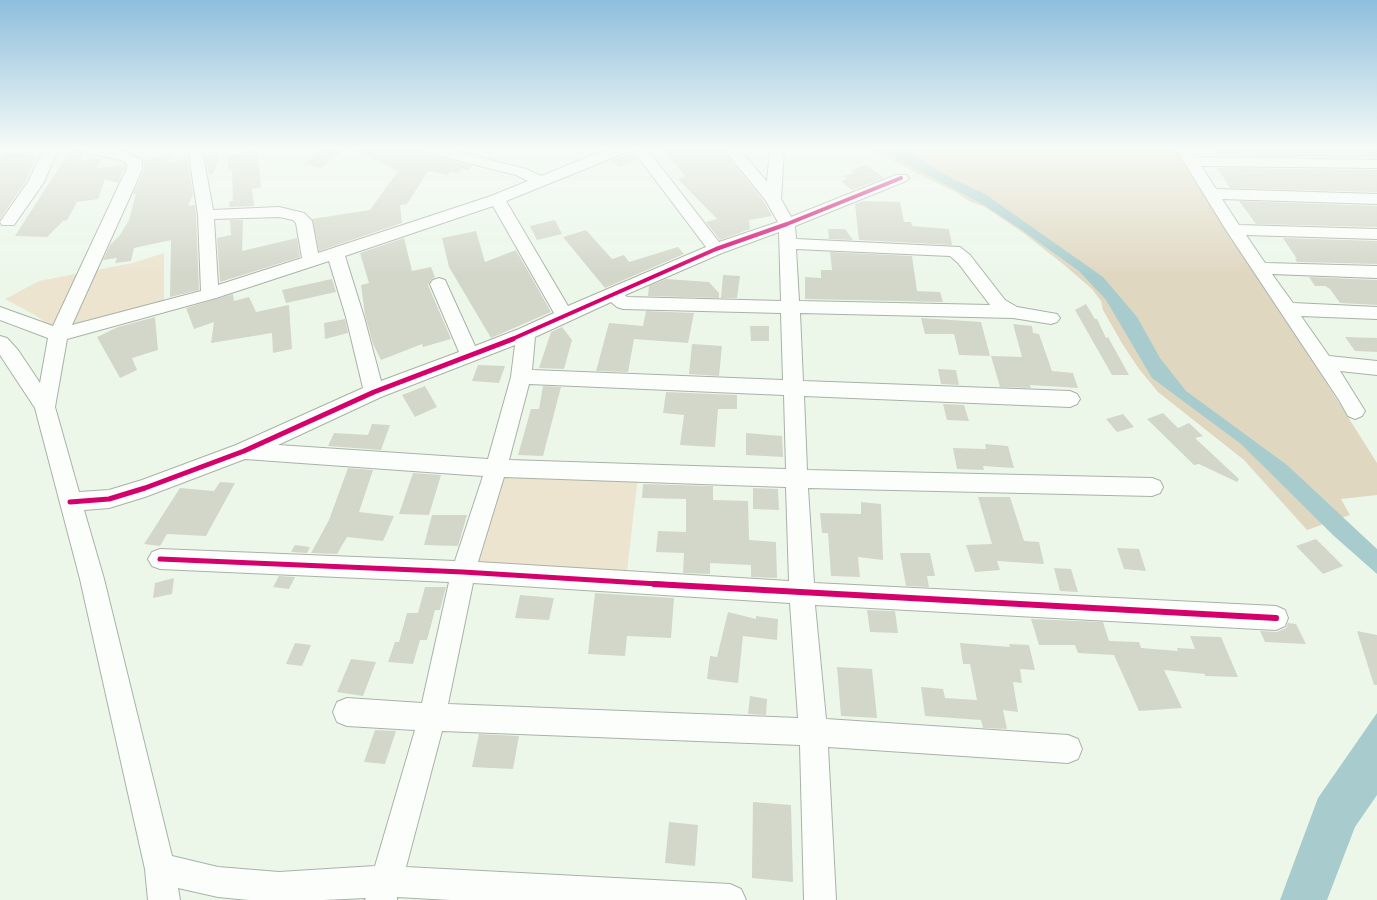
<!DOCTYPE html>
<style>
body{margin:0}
canvas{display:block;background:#ecf7ea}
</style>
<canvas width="1377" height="900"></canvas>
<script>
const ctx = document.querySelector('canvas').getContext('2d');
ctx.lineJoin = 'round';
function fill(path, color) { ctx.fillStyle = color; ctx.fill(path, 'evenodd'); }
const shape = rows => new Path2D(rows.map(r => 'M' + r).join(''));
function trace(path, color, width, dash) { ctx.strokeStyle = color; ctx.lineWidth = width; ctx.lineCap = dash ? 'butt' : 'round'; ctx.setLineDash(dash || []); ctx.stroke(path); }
const green = shape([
 [164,253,164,302,62,335,35,315,5,299,39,281,133,263],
 [498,470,638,476,626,580,474,574]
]);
const forest = shape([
 [861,149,1179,149,1377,463,1377,495,1341,499,1350,515,1307,530,1244,460,1158,392,1139,369,1123,345,1103,310,1101,301,1092,289,1063,264,1022,232,985,207,971,202,955,192,881,155]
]);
const water = shape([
 [880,149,901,149,953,179,985,194,1103,277,1137,317,1160,358,1186,391,1287,465,1377,549,1377,574,1334,536,1241,444,1152,378,1106,300,1079,271,1022,230,984,205],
 [1377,713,1377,795,1355,827,1327,900,1280,900,1318,798]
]);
const building = shape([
 [71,149,77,149,84,154,79,161,102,158,97,168,125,165,118,183,105,179,98,199,77,202,67,220,63,221,47,237,15,236],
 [323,149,345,149,321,168,304,164],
 [352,149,420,149,424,154,472,166,468,170,462,169,457,174,450,172,447,175,428,171,407,204,400,205,402,223,319,251,312,219,370,210,398,171],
 [663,149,722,149,764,202,772,216,749,220,750,229,720,240,706,222,717,219,678,179,686,177],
 [1214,149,1377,149,1377,158,1218,156],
 [257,150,261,187,252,189,254,206,230,207,229,202,233,201,232,169,228,170,227,156],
 [630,150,637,159,619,167,610,161,628,154],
 [221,151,213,174,209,175,205,154],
 [5,153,32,153,31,156,37,155,26,181,0,219,0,157],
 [175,155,165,163,187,158,193,194,188,206,195,205,196,215,199,290,170,297,171,240,134,248,131,261,115,263,117,258,103,260,110,245,120,235,129,220,136,194,133,194,144,171,143,160],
 [866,165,884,178,852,190,841,181,847,179,844,176,854,173,851,170],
 [1217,168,1377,170,1377,192,1230,188],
 [863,201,900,202,904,222,911,222,912,226,949,229,952,245,859,240,855,204],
 [1239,201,1377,206,1377,227,1256,224],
 [230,220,243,220,242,251,297,238,300,257,220,282,217,238,231,235],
 [555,220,562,234,537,240,530,226],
 [828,229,845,229,853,240,829,239],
 [586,230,612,259,624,255,629,262,678,247,684,254,605,288,563,237],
 [476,231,485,262,516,250,551,312,491,338,449,267,442,238],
 [404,238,412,271,431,267,435,277,432,279,428,285,451,339,423,347,422,344,381,360,373,344,365,315,361,285,369,283,360,253],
 [1283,238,1377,241,1377,264,1297,262,1295,259,1297,259],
 [830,252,912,256,917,291,940,292,943,302,805,299,805,277,821,278,821,270,832,270],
 [723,275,740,276,737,298,721,298],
 [1309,277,1377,280,1377,305,1340,303,1330,289,1325,286,1315,286],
 [332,279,336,292,286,303,282,290],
 [666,279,709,282,719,293,719,298,648,296,649,286],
 [233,294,234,301,249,297,256,312,289,305,292,349,273,353,272,333,211,343,214,322,194,329,186,308],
 [1086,304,1095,319,1097,319,1106,338,1108,337,1129,375,1112,375,1075,310],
 [646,311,694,313,688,343,634,339,628,372,596,371,609,323,643,326],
 [155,317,158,350,132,358,137,370,120,378,97,337,118,327],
 [921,318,981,322,990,356,959,355,954,334,925,334],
 [345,319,348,333,325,339,324,323],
 [1013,324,1032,326,1033,333,1039,334,1052,371,1073,373,1078,388,1030,385,1031,388,1000,387,991,356,1022,357],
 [750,326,769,326,769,341,751,341],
 [562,327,572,340,564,369,539,368,551,332],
 [1345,337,1377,338,1377,352,1355,351],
 [692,344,722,346,719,376,689,374],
 [478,365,505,366,499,383,472,381],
 [938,369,956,370,959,385,941,384],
 [425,386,437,407,415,417,402,395],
 [543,386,561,387,543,456,518,455,531,409,539,409],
 [666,392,737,395,737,409,718,409,715,447,680,445,684,415,663,413],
 [943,404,964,405,969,421,947,420],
 [1163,413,1178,428,1189,423,1203,436,1195,438,1239,479,1237,482,1199,464,1194,465,1147,419],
 [1123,414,1134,427,1117,432,1106,419],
 [372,424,390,425,381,450,328,446,334,433,368,435],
 [746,433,782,436,783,457,746,455],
 [985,444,1008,446,1014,468,983,466,984,470,957,469,953,448,986,449],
 [348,468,373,470,359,512,394,516,383,541,347,537,337,554,311,553,329,520],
 [413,473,441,475,429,515,399,514],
 [220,482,235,483,206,536,167,534,160,546,144,544,180,488,214,491],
 [643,484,713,486,713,500,748,501,749,540,776,542,777,578,751,577,751,565,710,563,710,574,683,573,684,553,656,552,658,531,686,532,686,499,642,498],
 [753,488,778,489,779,510,753,509],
 [978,497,1010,497,1024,541,1039,542,1044,564,997,561,1000,570,975,572,966,545,992,544],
 [861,502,881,504,883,560,858,557,860,577,831,576,828,533,822,533,820,513,861,514],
 [432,515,467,515,458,546,424,545],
 [1316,539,1343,566,1323,574,1296,546],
 [295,545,310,547,307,553,291,552],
 [1117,548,1139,549,1146,571,1124,569],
 [900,553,930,553,935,576,927,576,929,587,906,586],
 [1054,568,1071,569,1078,592,1060,591],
 [279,576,295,577,289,589,273,587],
 [174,578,172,594,153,598,155,583],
 [425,587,446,587,440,610,435,610,427,640,420,640,413,664,388,662,395,642,399,642,407,613,418,613],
 [595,593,674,598,671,638,627,636,625,656,588,654],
 [520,595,554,598,549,620,515,618],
 [867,610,895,611,898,633,870,632],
 [728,612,756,619,756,616,778,619,777,640,743,636,738,683,707,679,710,656,717,657],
 [1031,619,1103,622,1109,641,1139,642,1141,648,1178,651,1177,648,1195,649,1190,636,1221,637,1238,677,1205,676,1205,674,1164,670,1182,708,1139,711,1114,655,1078,653,1075,645,1039,645],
 [1288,623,1296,624,1306,644,1265,642,1260,631,1277,632,1286,628],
 [1357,631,1377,635,1377,685,1374,685],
 [295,643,311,645,302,666,286,664],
 [960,643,1010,647,1009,644,1029,645,1035,670,1020,669,1022,683,1013,682,1018,712,1003,710,1007,729,983,728,981,720,925,716,921,687,943,689,945,698,977,700,970,664,963,664],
 [351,659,376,662,363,696,337,692],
 [837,667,872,669,877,718,841,716],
 [750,696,767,699,766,715,748,714],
 [375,730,396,731,385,764,364,762],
 [479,734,519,736,513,769,472,767],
 [753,802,791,805,793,882,752,878],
 [669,822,698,825,695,866,665,863]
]);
const minor = shape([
 [44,149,58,149,44,182,14,225,2,225,0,222,28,182,44,149],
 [79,149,113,149,125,152,140,159,142,162,142,170,72,325,201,291,198,215,188,149,202,149,213,210,279,207,304,213,312,221,318,253,491,196,528,181,516,175,424,152,422,149,448,149,526,169,541,176,608,149,629,149,627,152,506,201,568,306,706,247,632,149,647,149,719,242,778,222,766,201,724,149,739,149,767,182,770,149,784,149,781,199,791,217,896,175,906,175,909,178,906,181,795,226,796,239,960,247,970,255,1005,300,1017,307,1057,314,1060,318,1057,322,1051,324,1013,318,800,313,803,381,1070,391,1077,394,1080,399,1077,404,1070,407,804,396,807,470,1152,478,1160,481,1163,487,1160,493,1152,496,808,488,814,583,1276,606,1285,610,1288,618,1285,626,1276,630,815,605,826,719,1068,735,1078,739,1082,749,1078,759,1068,763,828,747,836,900,804,900,800,745,442,731,406,867,730,884,741,889,746,900,451,900,397,897,397,900,365,900,366,898,323,900,249,900,218,897,178,888,180,900,148,900,145,869,80,579,35,408,0,355,0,336,7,338,18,350,40,383,48,338,0,320,0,307,53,326,126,170,127,164,121,160,86,153,79,149],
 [493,206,554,313,519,329,475,346,445,280,439,278,433,280,430,284,459,352,381,381,364,317,345,256,493,206],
 [279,217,293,220,296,223,302,258,218,285,214,219,279,217],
 [779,232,781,301,627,297,625,295,722,253,779,232],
 [796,249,950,256,958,263,990,305,799,301,796,249],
 [329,261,346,317,363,388,236,445,142,480,109,490,79,492,55,407,67,339,216,298,329,261],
 [611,302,617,307,623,309,781,313,783,380,532,370,535,337,611,302],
 [515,345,511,377,488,459,278,445,381,397,515,345],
 [529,384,784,395,786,469,509,460,529,384],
 [245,459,483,476,455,561,160,549,152,552,148,559,152,566,160,569,449,582,422,703,347,698,337,702,333,712,337,722,347,726,415,730,375,866,279,872,218,867,172,856,104,579,84,510,109,508,145,497,245,459],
 [504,477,786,487,789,581,478,562,504,477],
 [473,583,790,603,798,718,448,704,473,583],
 [1176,149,1191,149,1195,157,1377,160,1377,168,1201,166,1216,189,1377,194,1377,204,1222,199,1239,225,1377,229,1377,239,1246,235,1265,263,1377,266,1377,278,1272,274,1293,303,1377,307,1377,319,1301,316,1329,356,1377,361,1377,375,1340,371,1365,411,1362,416,1355,419,1348,416,1339,400,1226,230,1176,149]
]);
const cyclewayFar2 = shape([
 [510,340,716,249,787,224,901,178]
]);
const cyclewayFar1 = shape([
 [70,502,109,499,145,488,244,451,374,392,513,339],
 [160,559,463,572,674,585]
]);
const cycleway = shape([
 [654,584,1276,618]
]);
fill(green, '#ece4cf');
fill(forest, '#e0d7c1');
fill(water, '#a8cccd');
fill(building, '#d3d7ca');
trace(minor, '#a9b2a7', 2);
fill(minor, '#fcfefc');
trace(cyclewayFar2, '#d6006c', 4);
trace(cyclewayFar1, '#d6006c', 5);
trace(cycleway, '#d6006c', 6);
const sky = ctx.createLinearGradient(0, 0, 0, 275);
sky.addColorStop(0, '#8ebedd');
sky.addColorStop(0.54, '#f6fbf6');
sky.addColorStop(1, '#f6fbf600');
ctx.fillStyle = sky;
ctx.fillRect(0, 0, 1377, 275);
</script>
